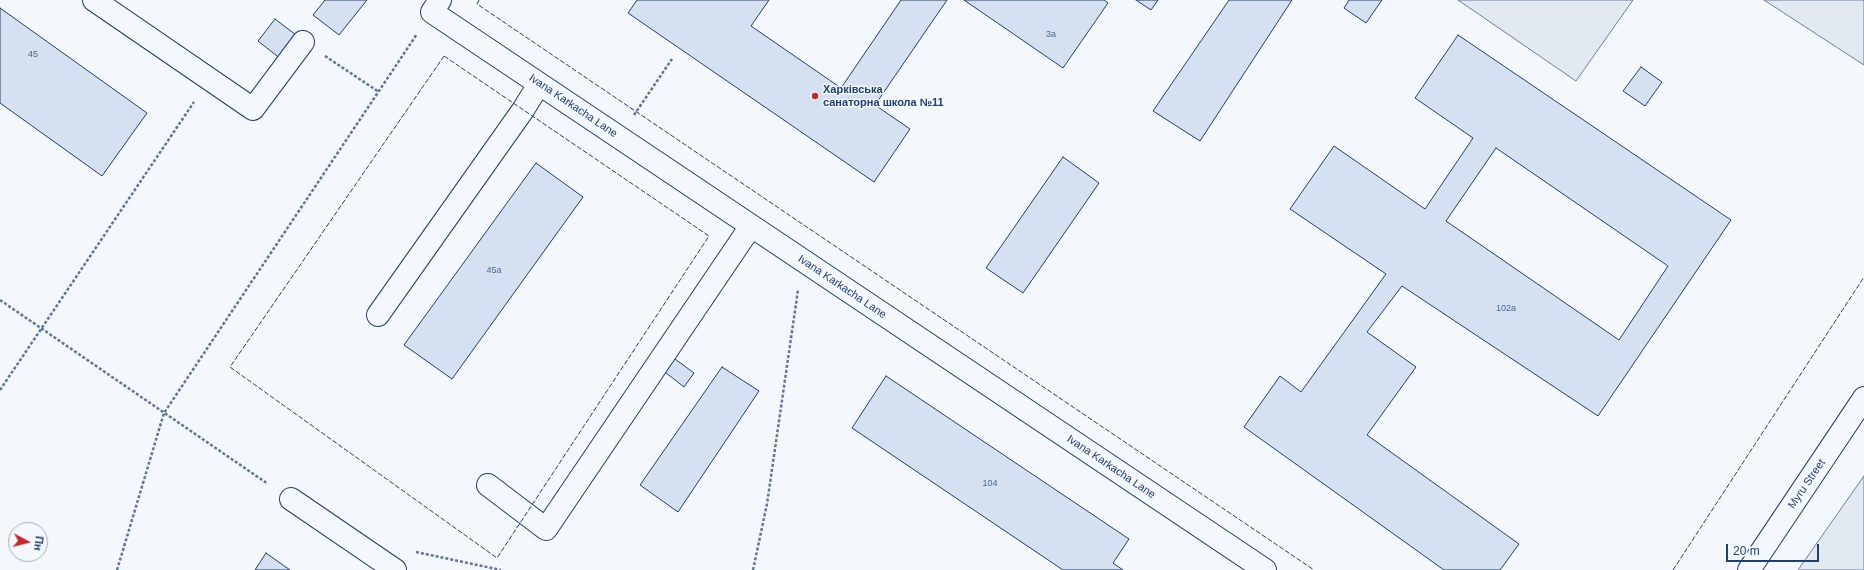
<!DOCTYPE html>
<meta charset="utf-8">
<style>
body{margin:0}
#map{position:relative;width:1864px;height:570px;overflow:hidden;background:#f4f7fb;font-family:Arial,sans-serif}
canvas{display:block}
.north{position:absolute;left:8px;top:522px;width:40px;height:40px;box-sizing:border-box;background:#f4f7fb;border:1px solid #9eadc5;border-radius:50%;rotate:97deg;font-size:11px;font-weight:700;line-height:16px;text-align:center;color:#1d3f73}
.north::after{content:'';display:block;margin:auto;width:14px;height:18px;background:#c62828;clip-path:polygon(50% 0,100% 100%,50% 72%,0 100%)}
.scale{position:absolute;left:1726px;top:544px;width:93px;height:18px;box-sizing:border-box;border:2px solid #1d3f73;border-top:0;padding-left:5px;font-size:12px;line-height:14px;white-space:nowrap;color:#1d3f73;-webkit-text-stroke:3px #f4f7fb;paint-order:stroke}
</style>
<div id="map">
<canvas width="1864" height="570"></canvas>
<div class="north">Пн</div>
<div class="scale">20 m</div>
</div>
<script>
const ctx = document.querySelector('canvas').getContext('2d');
ctx.lineJoin = 'round';
function fill(path, color) { ctx.fillStyle = color; ctx.fill(path, 'evenodd'); }
const shape = rows => new Path2D(rows.map(r => 'M' + r).join(''));
function trace(path, color, width, dash) { ctx.strokeStyle = color; ctx.lineWidth = width; ctx.lineCap = dash ? 'butt' : 'round'; ctx.setLineDash(dash || []); ctx.stroke(path); }
function drawText(font, color, halo, rows, align = 'center') {
  ctx.font = font + ' Arial,sans-serif'; ctx.lineWidth = 3; ctx.setLineDash([]); ctx.textBaseline = 'middle'; ctx.strokeStyle = halo; ctx.fillStyle = color; for (const [text, x, y, turn = 0] of rows) {
    ctx.save(); ctx.translate(x, y); ctx.rotate((+turn || 0) * Math.PI / 180); ctx.textAlign = isNaN(turn) ? turn : align; if (halo) ctx.strokeText(text, 0, 0); ctx.fillText(text, 0, 0); ctx.restore();
  }
}
const green = shape([
 [1458,0,1633,0,1576,81,1458,0],
 [1764,0,1864,0,1864,65,1764,0],
 [1864,476,1864,570,1798,570,1864,476]
]);
const building = shape([
 [325,0,367,0,339,35,313,15,325,0],
 [637,0,769,0,751,26,841,88,901,0,947,0,875,105,910,129,874,182,628,13,637,0],
 [964,0,1104,0,1108,3,1063,68,964,0],
 [1136,0,1158,0,1151,10,1136,0],
 [1229,0,1292,0,1200,141,1153,111,1229,0],
 [1349,0,1382,0,1366,23,1344,8,1349,0],
 [0,8,147,113,102,176,0,103,0,8],
 [275,19,300,38,282,60,258,41,275,19],
 [1458,35,1731,220,1598,416,1402,286,1367,332,1416,367,1367,435,1519,544,1500,570,1444,570,1244,427,1280,376,1301,392,1386,274,1290,209,1334,146,1425,209,1473,138,1415,98,1458,35],
 [1496,148,1668,266,1619,340,1446,221,1496,148],
 [1641,67,1662,82,1645,106,1623,91,1641,67],
 [1063,157,1099,183,1023,293,986,268,1063,157],
 [536,163,583,197,452,379,404,345,536,163],
 [671,356,694,373,684,387,661,369,671,356],
 [722,367,759,391,678,512,640,485,722,367],
 [886,376,1129,539,1113,563,1123,570,1063,570,852,428,886,376],
 [266,553,290,570,255,570,266,553]
]);
const path = shape([
 [325,56,379,92],
 [634,115,672,59],
 [0,300,268,484],
 [0,390,194,102],
 [416,552,501,570],
 [117,570,164,413,417,34],
 [753,570,767,504,798,290]
]);
const minor = shape([
 [94,0,253,109,303,42],
 [440,0,432,12,1265,570],
 [378,315,523,110,539,84],
 [488,485,546,529,751,226],
 [291,499,395,570],
 [1749,570,1864,398]
]);
const fence = shape([
 [479,0,477,4,1314,570],
 [444,56,709,236,497,558,230,367,444,56],
 [1673,570,1864,277]
]);
const markers = [
 [815,96,4,"#c62828"]
];
const numberNames = [
 ["3а",1051,35],
 ["45",33,55],
 ["45а",494,271],
 ["102а",1506,309],
 ["104",990,484]
];
const poiNames = [
 ["Харківська",823,90],
 ["санаторна школа №11",823,103]
];
const streetNames = [
 ["Ivana Karkacha Lane",573,106,34],
 ["Ivana Karkacha Lane",842,287,34],
 ["Ivana Karkacha Lane",1111,467,34],
 ["Myru Street",1807,484,-56]
];
fill(green, '#e3e9f0');
trace(green, '#687fa3', 1);
fill(building, '#d5e0f0');
trace(building, '#1d3f73', 1);
trace(minor, '#1d3f73', 24);
trace(path, '#5e769c', 2.5, [3, 2]);
trace(minor, '#f4f7fb', 22);
trace(fence, '#1d3f73', 1, [5, 2]);
for (const [x, y, r, color] of markers) { const dot = new Path2D(); dot.arc(x, y, r, 0, 2 * Math.PI); ctx.fillStyle = color; ctx.fill(dot); trace(dot, '#f4f7fb', 1.5); }
drawText('9px', '#4b6792', null, numberNames);
drawText('bold 11px', '#1d3f73', '#f4f7fb', poiNames, 'left');
drawText('11px', '#1d3f73', '#f4f7fb', streetNames);
</script>
